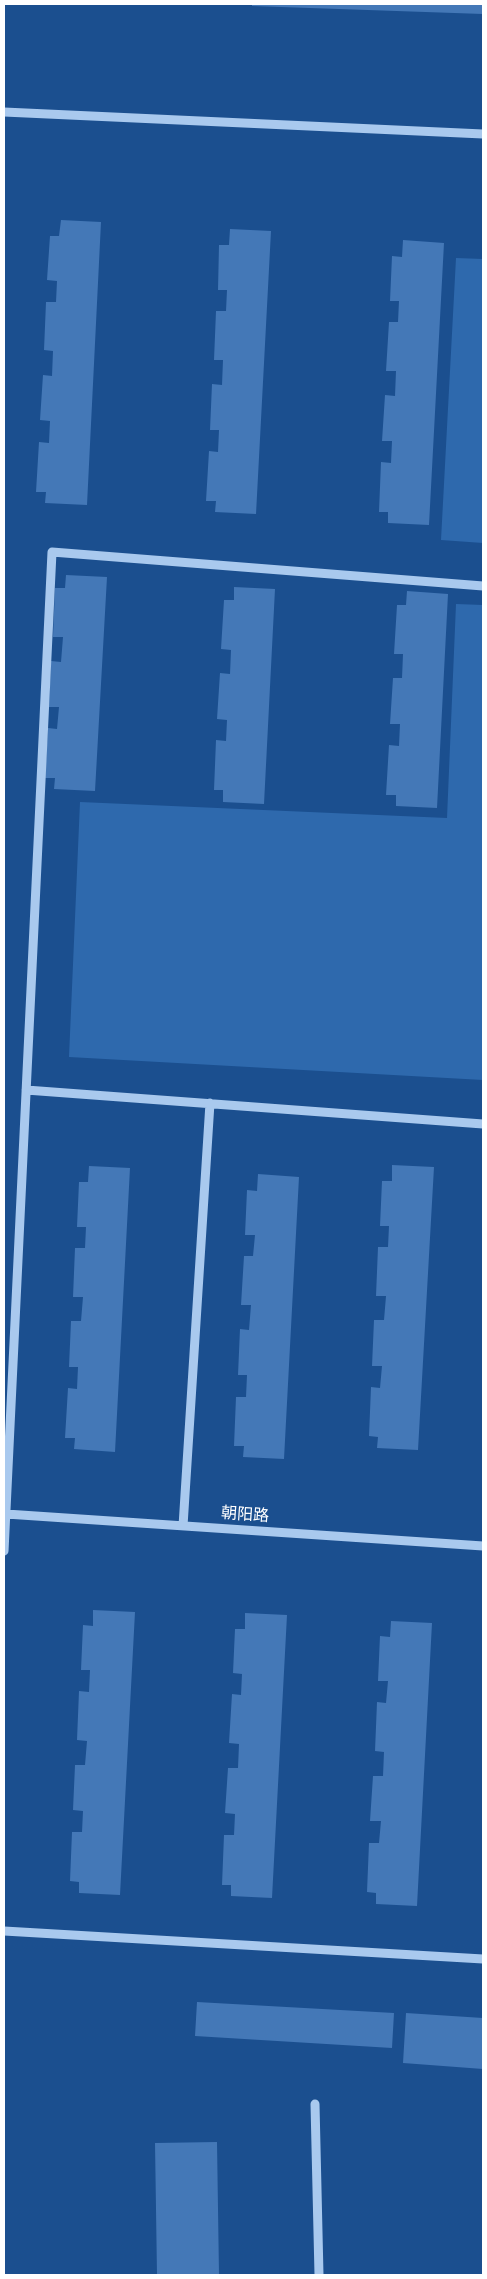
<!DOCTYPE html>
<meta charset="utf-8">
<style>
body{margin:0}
#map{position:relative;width:487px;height:2279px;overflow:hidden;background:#1b4f8f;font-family:"Fira Sans Condensed",sans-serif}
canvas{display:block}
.frame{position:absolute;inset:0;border:5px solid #fff;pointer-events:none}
</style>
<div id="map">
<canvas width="487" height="2279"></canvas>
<div class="frame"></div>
</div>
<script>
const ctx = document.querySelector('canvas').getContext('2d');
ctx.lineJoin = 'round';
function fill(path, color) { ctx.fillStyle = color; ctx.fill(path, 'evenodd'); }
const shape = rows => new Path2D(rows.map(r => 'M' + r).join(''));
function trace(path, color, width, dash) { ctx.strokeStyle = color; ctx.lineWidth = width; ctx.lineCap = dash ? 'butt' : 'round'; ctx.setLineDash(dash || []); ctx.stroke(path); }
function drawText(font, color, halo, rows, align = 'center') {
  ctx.font = font + ' "Fira Sans Condensed","Noto Sans SC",sans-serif'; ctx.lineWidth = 4; ctx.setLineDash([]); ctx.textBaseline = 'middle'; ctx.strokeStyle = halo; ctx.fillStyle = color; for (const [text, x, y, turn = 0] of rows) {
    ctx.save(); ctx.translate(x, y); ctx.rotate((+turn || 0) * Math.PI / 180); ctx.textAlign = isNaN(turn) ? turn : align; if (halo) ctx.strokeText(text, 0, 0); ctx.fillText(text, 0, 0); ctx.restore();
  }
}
const green = shape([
 [456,258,483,259,483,543,441,540],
 [456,604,483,605,483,1080,69,1057,80,802,447,818]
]);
const building = shape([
 [252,4,483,4,483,14,252,6],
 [61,220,101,222,87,505,45,503,46,492,36,492,39,442,49,443,50,421,40,420,43,375,52,376,53,351,44,350,46,302,56,302,57,281,47,280,50,236,59,236],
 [230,229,271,231,256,514,215,512,216,501,206,501,209,451,218,452,219,430,210,430,212,384,222,385,223,360,214,360,216,311,226,311,227,290,218,290,219,245,229,245],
 [403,240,444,243,429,525,388,523,388,512,379,512,381,462,391,463,392,441,382,441,385,395,395,396,396,371,386,371,389,322,398,322,399,301,390,301,392,256,402,257],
 [66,575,107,577,95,791,54,789,55,778,45,778,48,728,57,729,59,707,49,707,51,661,61,662,63,637,53,637,55,588,65,588],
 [234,587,275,589,264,804,223,802,223,790,214,790,216,740,226,741,227,720,217,719,220,673,230,674,231,650,221,649,224,600,234,600],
 [407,591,448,594,437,808,396,806,396,795,386,795,389,745,399,746,400,724,390,724,393,678,402,678,403,654,394,654,397,605,406,605],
 [392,1165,434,1167,418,1450,377,1448,378,1437,369,1436,371,1387,380,1388,382,1366,372,1366,374,1320,384,1320,386,1296,376,1296,378,1247,388,1247,389,1226,380,1226,382,1181,392,1181],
 [89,1166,130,1168,115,1452,74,1449,75,1438,65,1438,68,1388,77,1389,78,1367,69,1367,71,1321,81,1321,83,1297,73,1297,75,1248,85,1248,86,1227,77,1227,79,1182,88,1182],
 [258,1174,299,1177,284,1459,243,1457,244,1446,234,1446,236,1397,246,1397,247,1375,238,1375,240,1329,249,1330,251,1305,241,1305,244,1256,253,1256,255,1235,245,1235,247,1190,257,1191],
 [93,1610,135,1612,120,1895,79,1893,79,1882,70,1881,72,1832,82,1832,83,1811,73,1810,75,1765,85,1765,87,1741,77,1740,79,1691,89,1692,90,1670,81,1670,83,1625,93,1626],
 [245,1613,287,1615,272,1898,231,1896,231,1885,222,1885,224,1835,234,1835,235,1814,225,1813,228,1768,238,1768,239,1744,229,1743,232,1694,241,1695,242,1674,233,1673,235,1629,245,1629],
 [391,1621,432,1623,417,1906,376,1904,376,1893,367,1892,369,1843,379,1843,381,1821,370,1821,373,1776,383,1776,384,1752,375,1751,377,1702,386,1703,388,1681,378,1681,380,1636,390,1637],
 [197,2002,394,2013,392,2048,195,2036],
 [406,2013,483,2018,483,2069,403,2063],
 [217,2142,219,2275,157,2275,155,2143]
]);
const minor = shape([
 [4,112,483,134],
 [26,1090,483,1124],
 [6,1514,483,1546],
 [183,1526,210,1103],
 [4,1551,52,552,483,586],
 [4,1931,483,1959],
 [315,2104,319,2275]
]);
const streetNames = [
 ["朝阳路",245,1515,4]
];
fill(green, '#2e69ad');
fill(building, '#4478b7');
trace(minor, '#a9c9ee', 9);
drawText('16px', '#fff', '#1b4f8f', streetNames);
</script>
